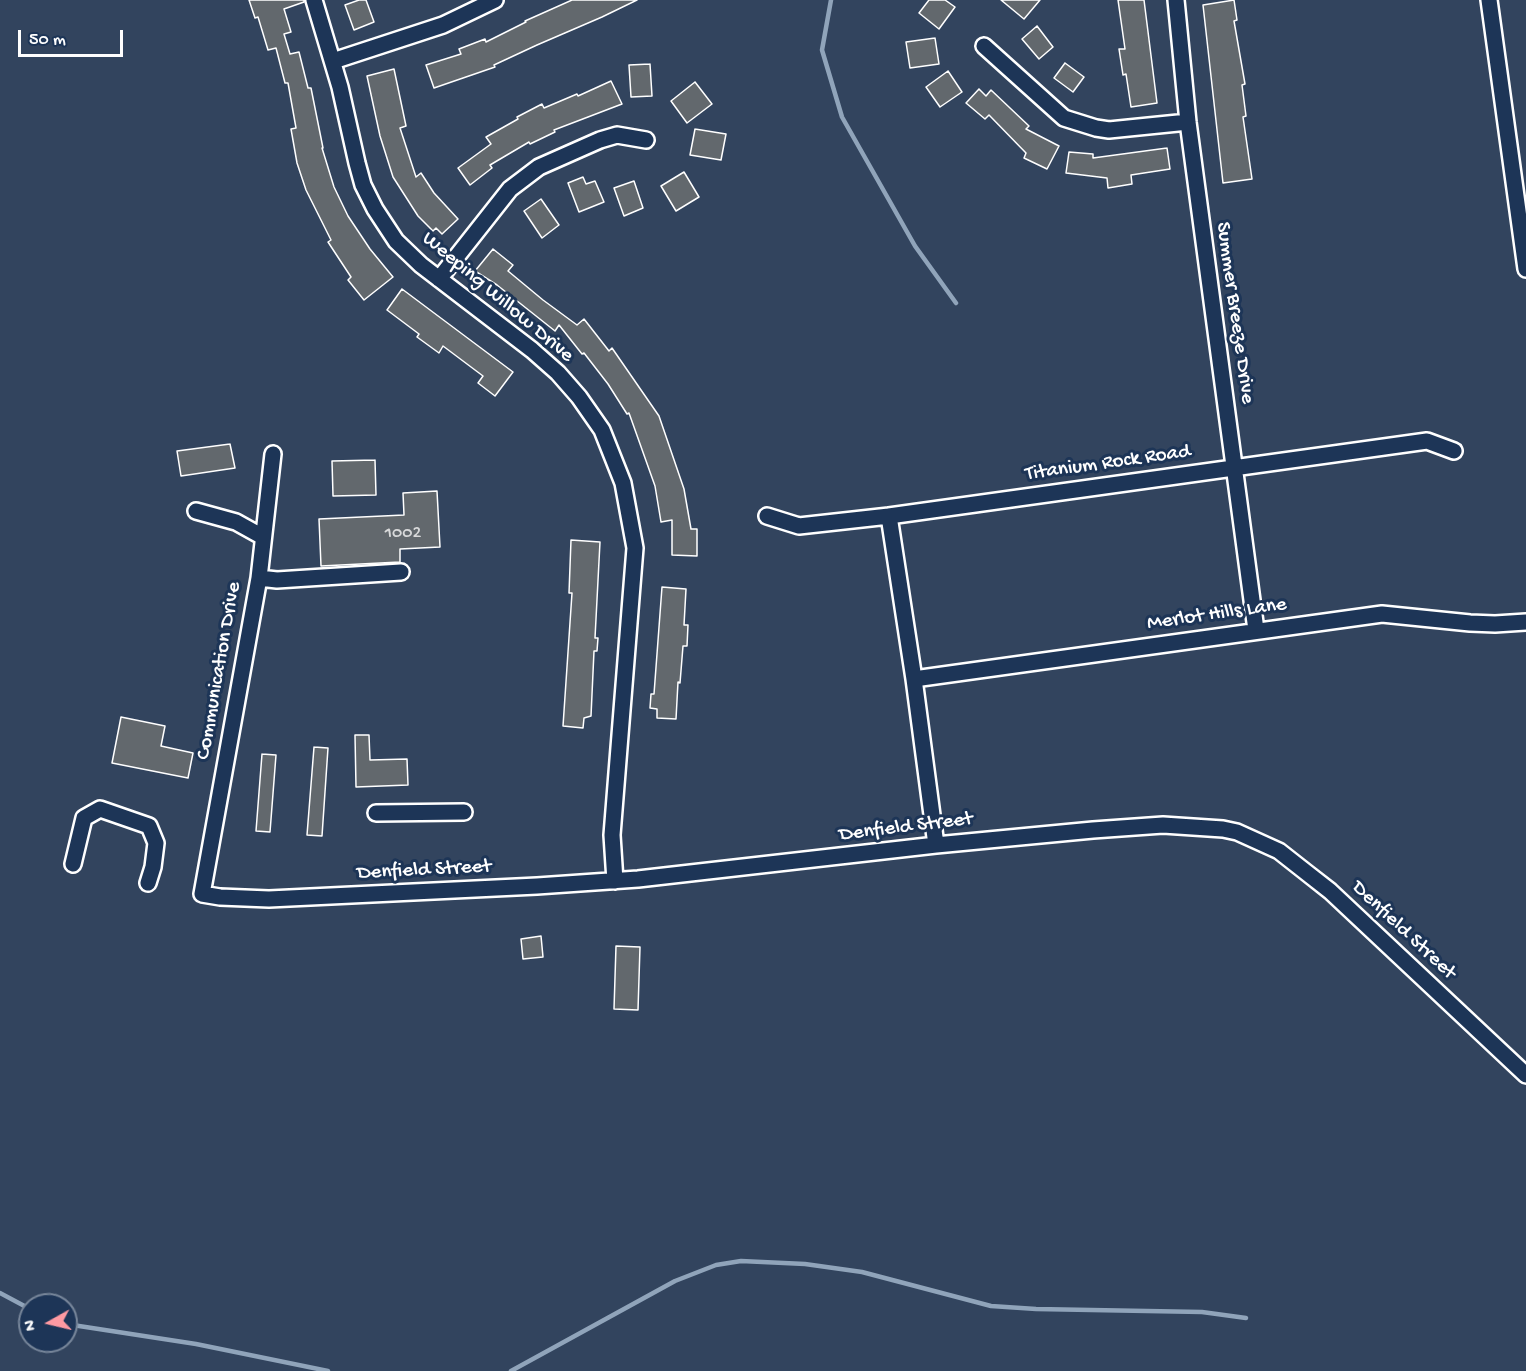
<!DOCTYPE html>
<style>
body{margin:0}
#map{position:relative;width:1526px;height:1371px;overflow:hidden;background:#32445e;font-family:"Gochi Hand",sans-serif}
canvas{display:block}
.north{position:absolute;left:18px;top:1293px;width:60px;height:60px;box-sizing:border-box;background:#1d3557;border:2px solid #77869a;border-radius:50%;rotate:262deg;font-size:16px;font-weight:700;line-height:24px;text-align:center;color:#fff}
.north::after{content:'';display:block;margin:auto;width:21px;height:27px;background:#ff9aa2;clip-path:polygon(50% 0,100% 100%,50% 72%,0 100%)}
.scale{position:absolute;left:18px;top:30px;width:105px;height:27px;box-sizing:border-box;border:3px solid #fff;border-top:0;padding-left:8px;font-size:18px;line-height:21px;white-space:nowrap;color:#fff;-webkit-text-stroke:4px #1d3557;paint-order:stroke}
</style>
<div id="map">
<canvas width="1526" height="1371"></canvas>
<div class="north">N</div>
<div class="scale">50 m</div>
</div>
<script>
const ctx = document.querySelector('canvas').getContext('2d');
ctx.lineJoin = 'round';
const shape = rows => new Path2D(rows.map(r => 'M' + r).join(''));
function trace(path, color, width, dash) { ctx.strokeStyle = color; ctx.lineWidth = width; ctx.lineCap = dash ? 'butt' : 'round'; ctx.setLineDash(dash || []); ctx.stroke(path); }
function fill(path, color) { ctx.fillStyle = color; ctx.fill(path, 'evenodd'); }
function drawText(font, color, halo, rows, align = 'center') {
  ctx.font = font + ' "Gochi Hand",sans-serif'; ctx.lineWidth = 6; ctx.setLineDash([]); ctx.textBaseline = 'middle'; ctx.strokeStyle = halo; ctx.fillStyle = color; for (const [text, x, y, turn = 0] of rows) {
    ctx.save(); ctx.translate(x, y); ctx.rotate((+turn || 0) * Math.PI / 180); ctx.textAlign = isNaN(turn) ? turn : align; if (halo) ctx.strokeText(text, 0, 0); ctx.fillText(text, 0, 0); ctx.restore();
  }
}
const stream = shape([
 [831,0,822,50,842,117,915,246,956,303],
 [0,1293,30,1309],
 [66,1324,196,1344,328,1371],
 [511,1371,675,1281,716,1265,741,1261,805,1264,862,1272,991,1306,1036,1309,1202,1312,1246,1318]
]);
const building = shape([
 [249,0,304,0,304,2,284,9,291,32,284,34,290,54,299,52,308,88,311,88,323,148,322,148,334,187,348,216,370,249,393,277,364,300,348,280,351,277,328,242,331,240,306,190,297,163,291,129,296,128,288,83,285,83,276,48,268,50,258,17,255,18,249,0],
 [359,0,366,0,374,22,354,30,345,5,359,0],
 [572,0,637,0,602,17,537,45,494,65,495,67,434,88,426,65,461,54,459,49,485,39,486,42,526,22,525,21,572,0],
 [929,0,945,0,955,7,939,29,919,13,929,0],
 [1001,0,1040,0,1024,19,1001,0],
 [1118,0,1144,0,1157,103,1131,107,1126,74,1123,75,1119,49,1125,49,1118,0],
 [1234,0,1237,20,1234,21,1245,84,1242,85,1246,116,1243,117,1252,179,1223,183,1203,5,1234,0],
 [1037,26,1053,47,1039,59,1022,39,1037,26],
 [935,38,939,64,910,68,906,42,935,38],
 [1065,63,1084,77,1073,92,1054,78,1065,63],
 [650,64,652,96,631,97,629,65,650,64],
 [394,69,406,126,400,128,416,177,421,173,434,193,458,219,442,234,436,228,433,231,418,216,393,177,380,136,367,76,394,69],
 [948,71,962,92,940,107,926,87,948,71],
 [611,81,622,104,554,130,555,132,530,144,529,142,490,165,492,168,470,185,458,168,491,144,486,137,518,119,517,117,542,104,544,108,577,94,578,96,611,81],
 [695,82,712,104,687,123,671,101,695,82],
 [979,89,986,96,991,90,1029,126,1026,129,1059,146,1047,169,1024,158,1026,153,989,115,985,119,966,103,979,89],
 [695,129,726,134,721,160,690,155,695,129],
 [1167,148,1170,169,1131,175,1132,184,1108,188,1107,178,1066,173,1069,152,1093,154,1093,158,1167,148],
 [684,172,699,197,676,211,661,186,684,172],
 [583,177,586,184,595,181,604,202,579,212,568,183,583,177],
 [634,181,643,208,624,216,614,188,634,181],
 [541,199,559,225,542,238,524,211,541,199],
 [493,249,513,265,508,271,543,300,577,325,584,319,609,351,612,348,659,416,684,489,691,529,697,529,697,556,672,555,672,520,661,522,655,486,629,413,627,414,608,384,584,353,582,354,559,325,555,331,497,285,475,271,493,249],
 [402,289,513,372,495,396,478,383,483,376,443,346,439,353,417,337,419,334,387,310,402,289],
 [230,444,235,468,181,476,177,451,230,444],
 [375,460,376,495,333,496,332,461,375,460],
 [437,491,440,547,400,549,400,562,321,566,319,519,404,515,403,493,437,491],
 [571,540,600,542,595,638,598,638,597,651,594,651,591,716,584,718,583,728,563,726,572,593,569,593,571,540],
 [662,587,686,589,684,625,688,625,687,646,683,646,680,683,678,682,676,719,657,718,657,709,650,708,651,694,654,694,662,587],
 [121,717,165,726,161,746,193,753,188,778,112,763,121,717],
 [355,735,369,735,370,760,407,759,408,785,356,787,355,735],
 [314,747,328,748,322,836,307,835,314,747],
 [262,754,276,755,270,832,256,831,262,754],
 [541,936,543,957,523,959,521,939,541,936],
 [616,946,640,947,638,1010,614,1009,616,946]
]);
const minor = shape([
 [314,0,340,87,357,163,363,185,375,209,396,241,421,265,532,350,558,373,579,397,602,430,623,483,635,548,612,835,615,881],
 [1176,0,1188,122,1256,630],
 [1489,0,1526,269],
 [984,46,1064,118,1096,128,1109,130,1188,122],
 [333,61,443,25,495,0],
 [439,279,510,189,539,167,600,140,617,135,646,140],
 [273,454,259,578,202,894,220,897,269,899,537,886,638,879,936,845,1093,830,1163,825,1223,829,1237,832,1279,851,1307,873,1330,891,1526,1075],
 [196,511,236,522,263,537],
 [767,516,799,526,889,516,1427,441,1454,451],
 [889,516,914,679,936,845],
 [259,578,277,580,401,572],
 [914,679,1382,614,1470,623,1495,624,1526,622],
 [376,813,464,812],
 [73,864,84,818,100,809,149,826,156,843,153,867,148,883]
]);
const numberNames = [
 ["1002",403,534]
];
const streetNames = [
 ["Weeping Willow Drive",497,298,40],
 ["Summer Breeze Drive",1234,313,82],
 ["Titanium Rock Road",1108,464,-8],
 ["Merlot Hills Lane",1217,615,-8],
 ["Communication Drive",220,671,-80],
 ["Denfield Street",906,828,-7],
 ["Denfield Street",424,871,-3],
 ["Denfield Street",1403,931,43]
];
trace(stream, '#90a4ba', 4.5);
fill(building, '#62686d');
trace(building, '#fff', 1.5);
trace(minor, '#fff', 20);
trace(minor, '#1d3557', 15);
drawText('18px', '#d8d9da', null, numberNames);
drawText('21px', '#fff', '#1d3557', streetNames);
</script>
